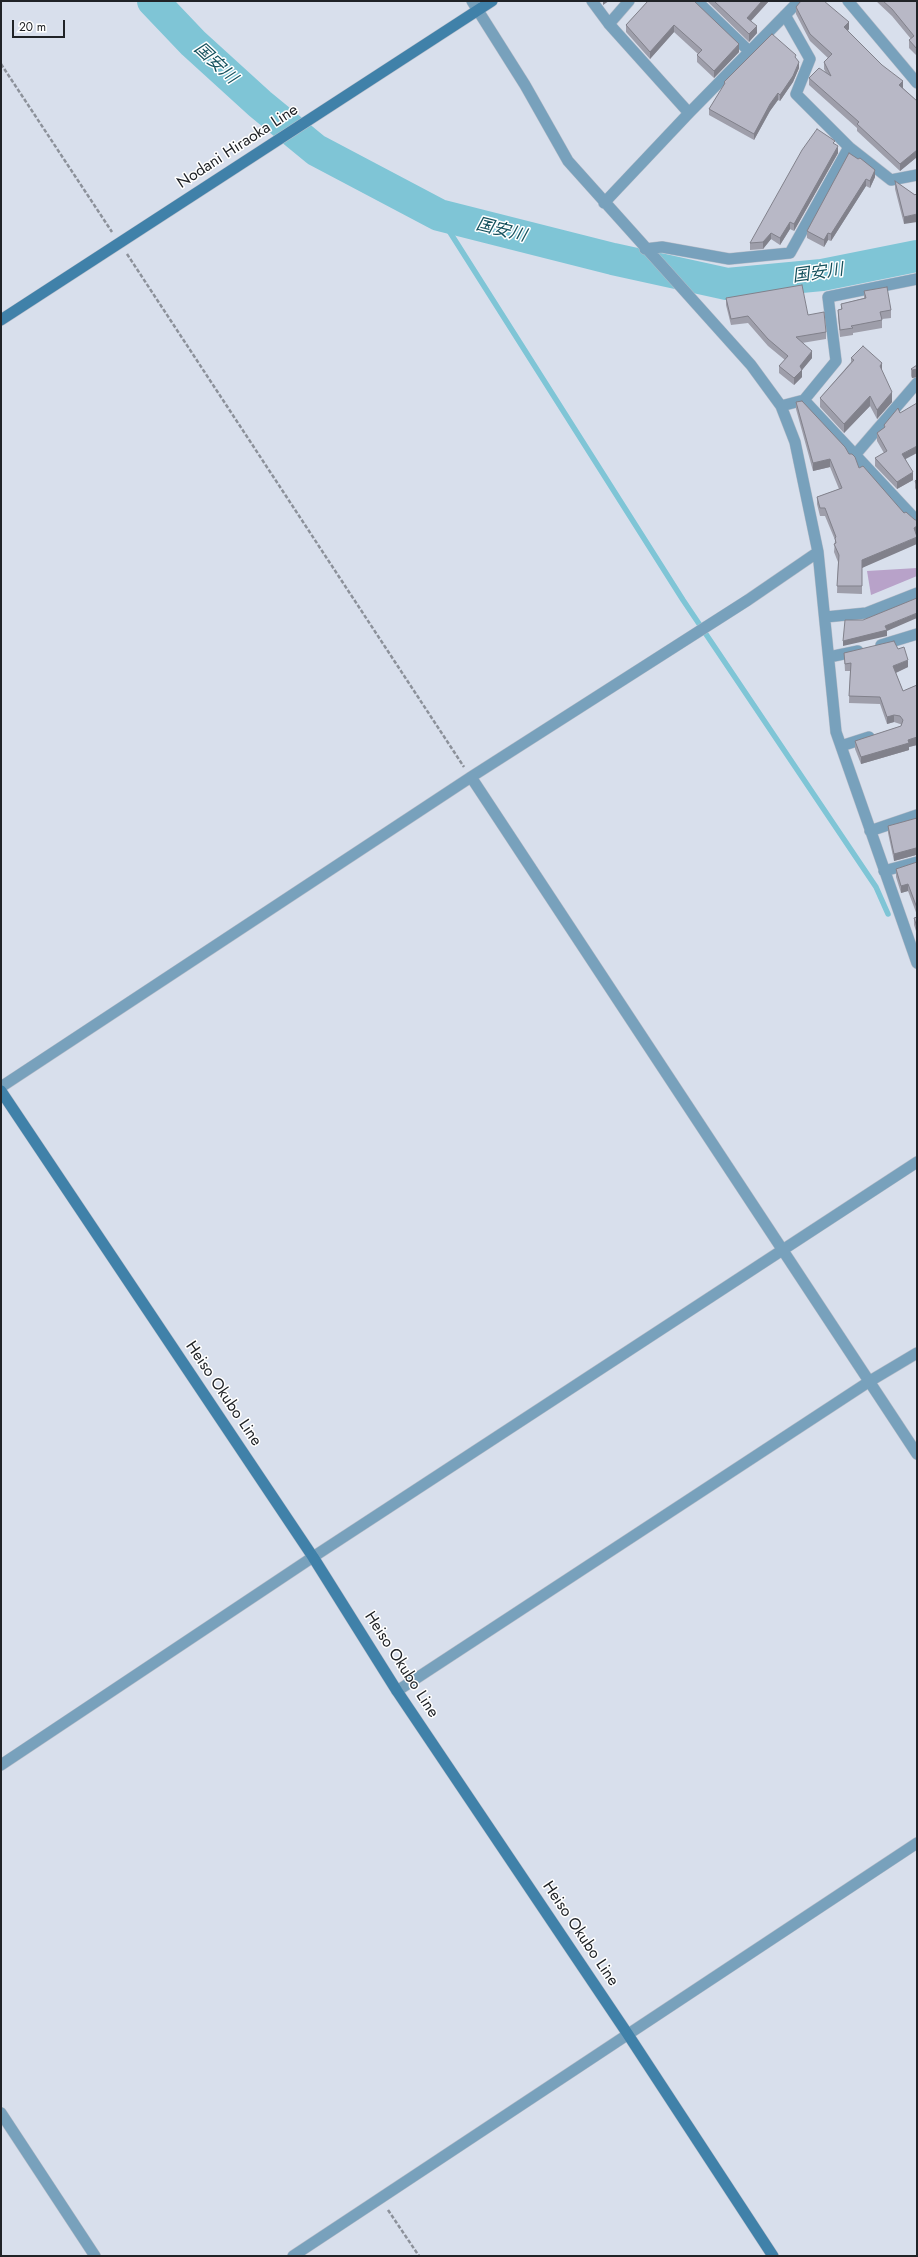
<!DOCTYPE html>
<meta charset="utf-8">
<style>
body{margin:0}
#map{position:relative;width:918px;height:2257px;overflow:hidden;background:#d8dfec;font-family:Jost,sans-serif}
canvas{display:block}
.frame{position:absolute;inset:0;border:2px solid #202327;pointer-events:none}
.scale{position:absolute;left:12px;top:20px;width:53px;height:18px;box-sizing:border-box;border:2px solid #202327;border-top:0;padding-left:5px;font-size:12px;line-height:14px;white-space:nowrap;color:#202327;-webkit-text-stroke:3px #fff;paint-order:stroke}
</style>
<div id="map">
<canvas width="918" height="2257"></canvas>
<div class="frame"></div>
<div class="scale">20 m</div>
</div>
<script>
const ctx = document.querySelector('canvas').getContext('2d');
ctx.lineJoin = 'round';
function fill(path, color) { ctx.fillStyle = color; ctx.fill(path, 'evenodd'); }
const shape = rows => new Path2D(rows.map(r => 'M' + r).join(''));
function trace(path, color, width, dash) { ctx.strokeStyle = color; ctx.lineWidth = width; ctx.lineCap = dash ? 'butt' : 'round'; ctx.setLineDash(dash || []); ctx.stroke(path); }
function drawText(font, color, halo, rows, align = 'center') {
  ctx.font = font + ' Jost,"Noto Sans JP",sans-serif'; ctx.lineWidth = 3; ctx.setLineDash([]); ctx.textBaseline = 'middle'; ctx.strokeStyle = halo; ctx.fillStyle = color; for (const [text, x, y, turn = 0] of rows) {
    ctx.save(); ctx.translate(x, y); ctx.rotate((+turn || 0) * Math.PI / 180); ctx.textAlign = isNaN(turn) ? turn : align; if (halo) ctx.strokeText(text, 0, 0); ctx.fillText(text, 0, 0); ctx.restore();
  }
}
const green = shape([
 [917,568,917,576,871,595,867,571]
]);
const stream = shape([
 [439,215,683,600,876,887,888,914]
]);
const river = shape([
 [153,1,193,43,260,104,316,150,439,215,613,259,727,284,822,275,917,256]
]);
const path = shape([
 [1,64,112,232],
 [127,254,464,767],
 [388,2210,419,2256]
]);
const minor = shape([
 [472,1,525,85,568,161,751,365,781,406,795,442,818,552,836,732,917,963],
 [592,1,609,24,689,113],
 [697,1,750,52],
 [848,1,917,83],
 [785,15,810,59,796,94,849,147,891,180,917,175],
 [609,24,629,1],
 [604,203,689,113,799,1],
 [645,249,662,247,729,259,790,253,849,147],
 [804,400,836,361,828,297,917,279],
 [781,406,804,400,917,521],
 [855,455,917,383],
 [826,617,866,613,917,593],
 [881,645,917,634],
 [829,657,858,651],
 [841,746,869,737],
 [471,777,917,1454],
 [870,831,917,815],
 [884,871,917,862],
 [1,1087,471,777,748,600,818,552],
 [1,1765,313,1557,917,1162],
 [1,2113,95,2256]
]);
const tertiary = shape([
 [397,1691,870,1381,917,1353],
 [293,2256,917,1843]
]);
const secondary = shape([
 [1,320,492,1],
 [1,1091,313,1557,397,1691,627,2033,773,2256]
]);
const wall = shape([
 [648,1,739,52,714,78,697,62,697,55,698,54,674,32,650,59,626,32,626,25],
 [707,1,769,1,751,21,757,33,749,42],
 [876,1,917,1,917,56,909,48,909,40,911,39,892,16],
 [796,7,849,29,848,31,903,88,917,101,917,157,900,171,857,131,857,128,809,85,809,78,826,73,824,69,824,62,828,58,810,41,796,14],
 [796,59,799,68,793,82,780,101,778,100,770,111,754,140,709,115,709,109,724,86,724,82],
 [835,144,838,153,794,231,790,229,780,245,771,239,763,249,750,250,750,243],
 [849,153,875,177,870,188,866,186,831,241,828,240,824,247,807,238,807,231],
 [895,181,915,195,904,224,895,189],
 [864,291,891,310,891,318,882,319,882,328,853,333,853,335,840,337,838,317,838,310,841,309,841,304,864,298],
 [726,298,808,315,826,332,826,339,802,343,812,358,802,370,802,377,794,385,779,373,779,366,785,360,768,346,748,323,731,325,726,305],
 [851,358,882,371,892,402,877,419,870,406,844,433,820,407,820,398,851,362],
 [917,365,917,377,912,378,911,376,911,369],
 [796,402,849,454,859,468,904,513,915,520,917,520,917,533,862,568,862,594,837,593,838,562,834,552,835,540,825,516,820,516,817,504,817,497,839,489,830,467,813,471,796,409],
 [900,413,906,460,913,480,897,489,875,466,875,458,884,453,877,441,877,433,884,428,884,425],
 [917,479,917,492,915,488,915,481],
 [844,653,908,667,896,673,903,691,917,685,917,745,909,747,909,750,861,764,855,749,855,741,901,726,902,725,900,724,894,722,887,724,880,704,849,703,850,671,845,671],
 [917,818,917,856,916,855,894,861,888,833,888,826],
 [917,862,917,915,908,891,901,893,896,877,896,869],
 [917,917,917,934,914,925,914,918]
]);
const shadedWall = shape([
 [603,1,609,1,603,5],
 [762,1,769,1,747,25,747,18],
 [849,22,849,29,844,34,844,27],
 [674,25,674,32,650,59,650,52],
 [757,26,757,33,749,42,749,34],
 [739,44,739,52,714,78,714,71],
 [799,62,799,68,793,82,780,101,780,95],
 [903,81,903,88,899,92,899,85],
 [778,93,778,100,770,111,754,140,754,134,770,104],
 [838,146,838,153,794,231,794,224],
 [917,150,917,157,900,171,900,164],
 [875,170,875,177,870,188,870,181],
 [866,179,866,186,831,241,831,234],
 [917,214,917,222,904,224,904,217],
 [790,222,790,229,780,245,780,238],
 [771,233,771,239,763,249,763,242],
 [828,233,828,240,824,247,824,240],
 [812,351,812,358,802,370,802,377,794,385,794,378,800,366],
 [882,363,882,372,880,366],
 [917,369,917,377,912,378,912,370],
 [892,392,892,402,877,419,877,410],
 [870,396,870,406,844,433,844,424],
 [917,446,917,453,902,461,902,454],
 [830,459,830,467,813,471,813,463],
 [913,472,913,480,897,489,897,482],
 [917,526,917,533,914,535,914,528],
 [917,537,917,544,862,568,862,594,862,560],
 [917,613,917,618,887,631,887,636,843,646,843,641,885,626],
 [908,660,908,667,893,674,893,666],
 [894,715,894,722,887,724,887,717],
 [917,737,917,745,909,747,909,750,861,764,861,757],
 [916,848,916,855,894,861,894,854],
 [908,884,908,891,901,893,901,886]
]);
const building = shape([
 [648,1,694,1,739,44,714,71,697,55,702,50,674,25,650,52,626,25,648,1],
 [714,1,762,1,747,18,757,26,749,34,714,1],
 [801,1,824,1,849,22,844,27,882,65,903,81,899,85,917,101,917,150,900,164,857,124,859,122,809,78,819,68,831,76,824,62,832,54,810,34,796,7,801,1],
 [883,1,917,1,917,49,909,40,914,36,892,9,883,1],
 [772,34,796,55,795,57,799,62,793,76,780,95,778,93,770,104,754,134,709,109,725,83,724,82,772,34],
 [817,129,835,141,833,143,838,146,794,224,790,222,780,238,771,233,763,242,750,243,802,150,817,129],
 [849,153,858,159,860,158,875,170,870,181,866,179,831,234,828,233,824,240,807,231,849,153],
 [895,181,915,195,917,193,917,214,904,217,895,181],
 [802,285,808,315,824,312,826,332,796,337,812,351,800,366,802,370,794,378,779,366,788,356,768,339,748,316,731,319,726,298,802,285],
 [887,287,891,310,880,312,882,320,851,326,853,328,840,330,838,310,842,309,841,304,866,298,864,291,887,287],
 [863,346,882,363,880,366,892,392,877,410,870,396,844,424,820,398,854,360,851,358,863,346],
 [917,365,917,369,912,370,911,369,917,365],
 [802,401,845,447,849,454,852,454,855,457,859,468,863,466,904,513,906,512,915,520,917,520,917,526,914,528,917,537,862,560,862,586,837,586,839,555,834,544,836,543,835,538,836,537,825,508,820,508,817,497,842,488,830,459,813,463,796,402,802,401],
 [917,403,917,446,902,454,913,472,897,482,875,458,887,451,877,433,885,427,884,425,898,408,900,413,917,403],
 [917,479,917,485,915,481,917,479],
 [917,598,917,613,885,626,887,630,843,641,845,620,863,620,917,598],
 [894,641,898,649,904,647,908,660,893,666,903,691,917,685,917,737,908,740,909,743,861,757,855,741,901,726,903,720,900,716,894,715,887,717,880,697,849,696,851,663,845,664,844,653,894,641],
 [917,818,917,848,916,848,894,854,888,826,917,818],
 [917,862,917,908,908,884,901,886,896,869,917,862],
 [917,917,917,927,914,918,917,917]
]);
const streetNames = [
 ["Nodani Hiraoka Line",238,147,-33],
 ["Heiso Okubo Line",223,1394,56],
 ["Heiso Okubo Line",401,1665,57],
 ["Heiso Okubo Line",580,1934,56]
];
const waterNames = [
 ["国安川",215,64,43],
 ["国安川",501,231,14],
 ["国安川",818,274,-8]
];
fill(green, '#b8a2c9');
trace(stream, '#7fc5d6', 5.5);
trace(river, '#7fc5d6', 32);
trace(minor, '#b7bdc9', 12);
trace(tertiary, '#b7bdc9', 12);
trace(secondary, '#b7bdc9', 12);
trace(path, '#8c919a', 2.5, [4, 2]);
trace(minor, '#78a1bc', 11);
trace(tertiary, '#78a1bc', 11);
trace(secondary, '#4081a9', 11);
fill(wall, '#9e9eaa');
fill(shadedWall, '#81818b');
fill(building, '#b8b8c6');
trace(building, '#81818b', 1);
drawText('16px', '#202327', '#fff', streetNames);
drawText('italic 17px', '#16525e', '#fff', waterNames);
</script>
